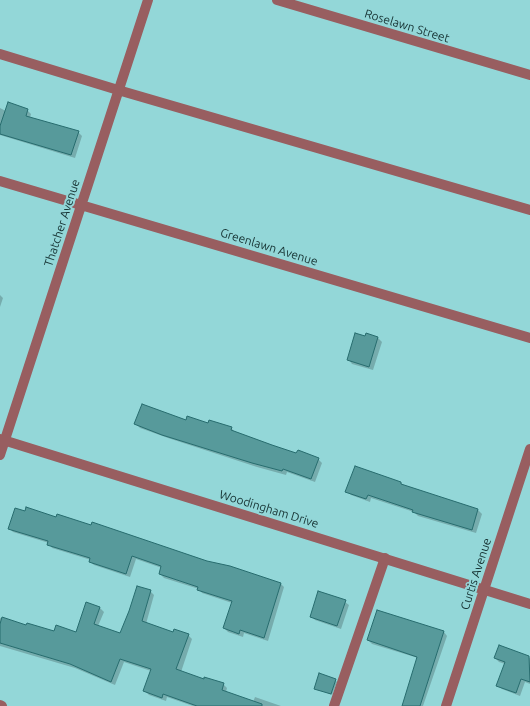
<!DOCTYPE html>
<style>
body{margin:0}
canvas{display:block;background:#93d7d8}
</style>
<canvas width="530" height="706"></canvas>
<script>
const ctx = document.querySelector('canvas').getContext('2d');
ctx.lineJoin = 'round';
function fill(path, color) { ctx.fillStyle = color; ctx.fill(path, 'evenodd'); }
const shape = rows => new Path2D(rows.map(r => 'M' + r).join(''));
function trace(path, color, width, dash) { ctx.strokeStyle = color; ctx.lineWidth = width; ctx.lineCap = dash ? 'butt' : 'round'; ctx.setLineDash(dash || []); ctx.stroke(path); }
function drawText(font, color, halo, rows, align = 'center') {
  ctx.font = font + ' Ubuntu,sans-serif'; ctx.lineWidth = 4; ctx.setLineDash([]); ctx.textBaseline = 'middle'; ctx.strokeStyle = halo; ctx.fillStyle = color; for (const [text, x, y, turn = 0] of rows) {
    ctx.save(); ctx.translate(x, y); ctx.rotate((+turn || 0) * Math.PI / 180); ctx.textAlign = isNaN(turn) ? turn : align; if (halo) ctx.strokeText(text, 0, 0); ctx.fillText(text, 0, 0); ctx.restore();
  }
}
const shadow = shape([
 [0,108,6,111,27,110,31,114,30,118,78,132,82,136,75,158,0,135],
 [0,295,3,298,0,307],
 [367,335,378,338,382,342,373,370,352,364,349,360],
 [187,422,231,428,235,432,297,454,318,459,322,463,315,482,287,472,286,475,257,467,168,438,140,428,136,424],
 [401,483,404,486,478,510,482,514,476,533,418,516,414,512,371,498,370,502,351,495,347,491],
 [9,528,207,562,281,584,284,587,268,641,244,633,243,637,228,632,224,628,232,603,202,593,199,589,164,578,160,574,162,568,136,559,130,577,94,565,90,562,91,560,52,548,49,543,13,532],
 [150,591,154,595,146,624,174,633,188,635,192,639,181,672,204,681,223,684,227,688,226,692,253,702,255,697,281,706,193,706,167,697,166,701,149,695,145,691,151,671,124,662,115,685,75,668,0,646,0,618,27,627,54,633,77,633,100,608,104,612,98,626,121,635],
 [345,602,349,605,341,629,315,620,311,616],
 [444,632,447,636,423,706,403,706,418,658,372,644,368,640],
 [499,647,530,658,530,684,525,682,520,696,502,689,498,686,505,664,499,662,495,658],
 [335,680,337,682,332,695,315,688]
]);
const building = shape([
 [8,102,28,109,26,116,79,131,71,155,0,134,0,126,8,102],
 [355,333,365,336,366,333,378,337,369,367,347,360,355,333],
 [142,404,186,420,187,416,208,423,209,420,232,427,231,430,272,445,296,453,298,450,319,458,311,479,283,469,282,471,252,463,162,435,134,424,142,404],
 [355,466,401,482,401,484,478,509,472,530,412,512,413,510,368,495,366,499,345,492,355,466],
 [26,507,56,517,57,514,91,525,92,522,207,561,230,566,281,583,264,638,240,630,239,634,223,628,232,601,197,590,198,587,159,574,161,566,132,556,126,574,89,562,90,558,47,545,48,541,8,529,15,508,25,511,26,507],
 [137,586,151,590,142,621,173,632,174,629,189,634,176,669,204,679,204,677,224,683,222,690,262,704,262,706,197,706,163,694,162,698,143,691,151,669,120,659,111,682,70,664,0,643,0,624,2,617,26,625,27,623,54,631,56,625,76,632,86,602,100,607,94,624,120,633,129,611,137,586],
 [318,591,346,600,337,626,310,617,318,591],
 [377,610,444,631,420,706,402,706,417,657,367,640,377,610],
 [499,645,529,656,530,682,521,679,516,693,496,686,505,662,494,658,499,645],
 [319,673,336,679,331,694,314,689,319,673]
]);
const service = shape([
 [0,54,118,90,530,210],
 [334,706,385,558]
]);
const minor = shape([
 [277,0,530,75],
 [0,181,530,338],
 [0,439,530,604],
 [0,455,148,0],
 [0,705,2,706]
]);
const tertiary = shape([
 [446,706,530,449]
]);
const streetNames = [
 ["Roselawn Street",407,26,17],
 ["Thatcher Avenue",62,223,-72],
 ["Greenlawn Avenue",269,247,17],
 ["Woodingham Drive",269,509,17],
 ["Curtis Avenue",476,574,-72]
];
fill(shadow, '#0003');
fill(building, '#579a9b');
trace(building, '#276c6e', 1);
trace(service, '#985e60', 10);
trace(minor, '#985e60', 10);
trace(tertiary, '#985e60', 10);
drawText('12px', '#173434', '#93d7d8', streetNames);
</script>
